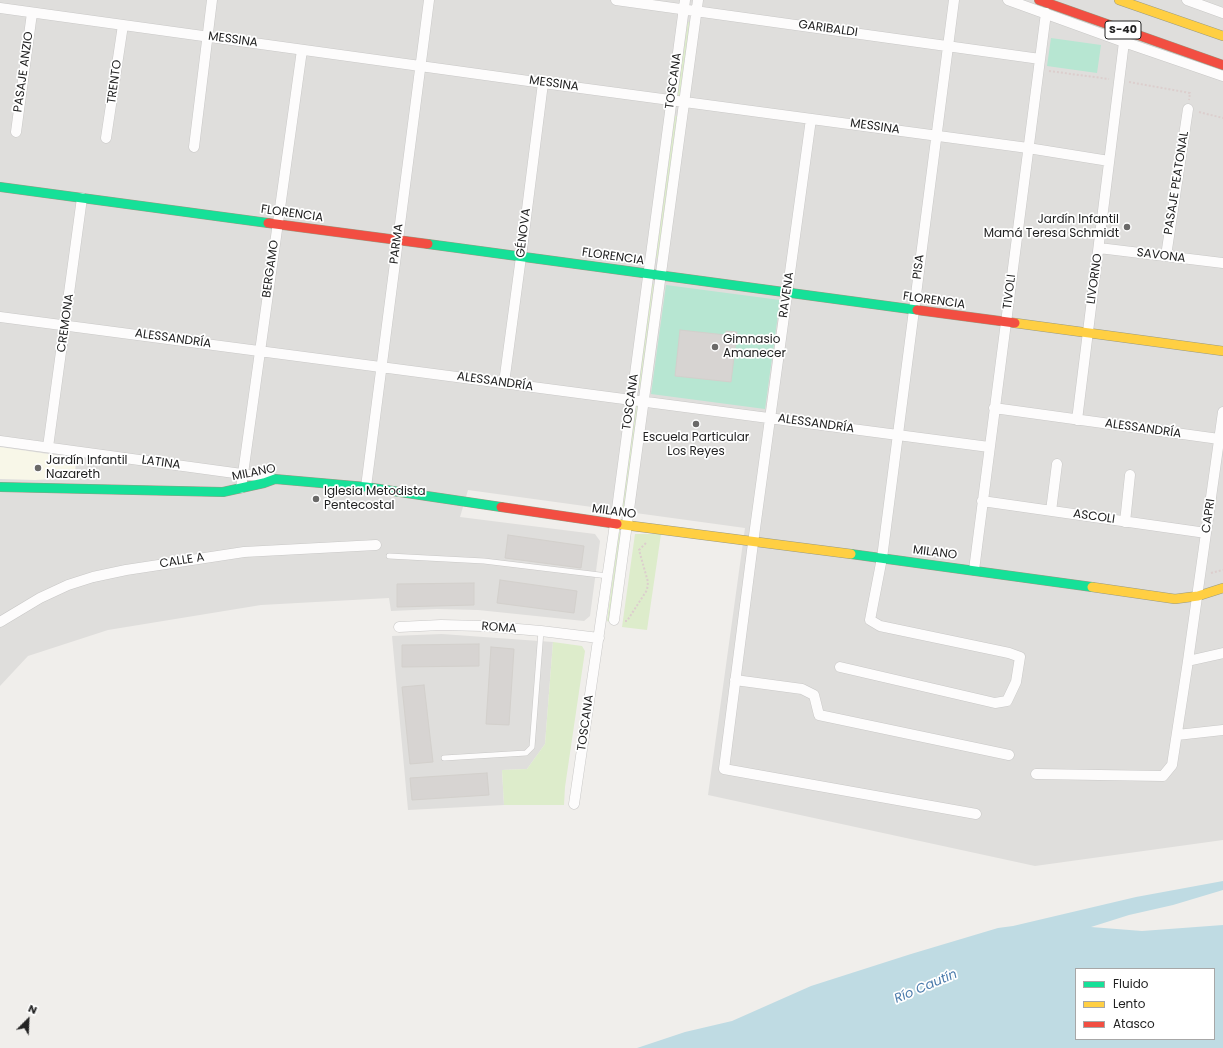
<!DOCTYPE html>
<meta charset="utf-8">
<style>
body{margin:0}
#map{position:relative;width:1223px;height:1048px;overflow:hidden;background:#f0eeeb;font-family:Poppins,sans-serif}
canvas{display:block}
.legend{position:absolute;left:1075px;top:968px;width:140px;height:72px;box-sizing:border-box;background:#fff;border:1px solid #a7a7a7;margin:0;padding:5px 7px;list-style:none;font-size:12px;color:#222}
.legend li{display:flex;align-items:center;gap:8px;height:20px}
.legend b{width:20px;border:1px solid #a7a7a7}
.north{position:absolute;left:8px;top:1000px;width:40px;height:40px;-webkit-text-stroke:3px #fff;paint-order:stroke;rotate:24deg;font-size:11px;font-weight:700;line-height:16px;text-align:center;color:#222}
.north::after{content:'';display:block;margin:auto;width:14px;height:18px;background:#222;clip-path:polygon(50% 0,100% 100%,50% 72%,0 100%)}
</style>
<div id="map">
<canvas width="1223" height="1048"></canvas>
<ul class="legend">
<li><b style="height:5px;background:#16e098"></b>Fluido</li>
<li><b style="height:5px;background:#ffcf43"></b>Lento</li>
<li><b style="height:5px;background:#f24e42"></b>Atasco</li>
</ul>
<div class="north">N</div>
</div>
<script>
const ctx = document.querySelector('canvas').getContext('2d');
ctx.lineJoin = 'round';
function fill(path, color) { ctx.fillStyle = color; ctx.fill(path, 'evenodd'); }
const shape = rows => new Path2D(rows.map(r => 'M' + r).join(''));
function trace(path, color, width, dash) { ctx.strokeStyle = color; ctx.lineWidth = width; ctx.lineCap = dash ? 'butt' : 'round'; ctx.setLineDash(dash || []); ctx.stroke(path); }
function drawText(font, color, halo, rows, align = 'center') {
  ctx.font = font + ' Poppins,sans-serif'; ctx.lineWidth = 3.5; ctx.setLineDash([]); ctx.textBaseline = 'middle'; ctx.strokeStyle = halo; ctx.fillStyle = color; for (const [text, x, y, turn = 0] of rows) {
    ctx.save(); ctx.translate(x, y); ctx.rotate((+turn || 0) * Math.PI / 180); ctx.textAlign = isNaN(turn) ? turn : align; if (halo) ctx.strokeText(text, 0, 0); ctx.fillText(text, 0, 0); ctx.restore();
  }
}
const residential = shape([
 [0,0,1223,0,1223,840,1035,866,708,795,745,528,468,490,460,517,595,534,600,541,590,616,584,621,478,610,437,609,391,611,389,598,261,605,108,630,28,656,0,686],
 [442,634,553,642,545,744,527,769,502,770,504,805,408,810,392,636]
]);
const education = shape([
 [0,447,76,458,75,478,35,480,0,479]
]);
const grass = shape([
 [688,22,690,22,680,96,677,96],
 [675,116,678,116,659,259,656,258],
 [652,284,654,284,640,388,638,388],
 [636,406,638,406,624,510,622,509],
 [619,532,622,533,610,622,607,621],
 [635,534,661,534,647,630,622,627],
 [553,642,582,646,585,651,565,787,564,805,504,805,502,770,527,769,545,744]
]);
const pitch = shape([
 [1051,38,1101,45,1097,73,1047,66],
 [666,285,780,300,765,409,651,394]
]);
const water = shape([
 [1223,881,1223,890,1173,905,1129,915,1091,927,1142,931,1223,925,1223,1048,637,1048,685,1032,732,1021,811,986,911,954,998,928,1013,926,1136,897],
 [1076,969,1214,969,1214,1039,1076,1039]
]);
const building = shape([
 [680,330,726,335,726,331,737,332,731,382,675,376,680,330],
 [508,535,584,546,581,568,505,558,508,535],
 [500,580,577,591,574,613,497,603,500,580],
 [474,583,474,605,397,607,397,584,474,583],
 [479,644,479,666,402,667,402,645,479,644],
 [491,647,514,649,509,725,486,724,491,647],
 [424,685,433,762,410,764,402,687,424,685],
 [487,773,489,795,412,800,410,778,487,773]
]);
const path = shape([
 [1049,71,1109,79],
 [1129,82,1190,93,1189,100],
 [1199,112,1223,118],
 [1211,573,1223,570],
 [625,621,627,621,647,590,648,582,639,550,647,542]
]);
const lane = shape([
 [389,556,484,561,608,576],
 [444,758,526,753,532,747,541,631]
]);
const street = shape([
 [616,0,1040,59],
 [1008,0,1124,42,1223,76],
 [1187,0,1223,13],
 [0,8,543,83,1028,148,1109,161],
 [811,119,753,543,724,769,976,814],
 [16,132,32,13],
 [106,138,123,25],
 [194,147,212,0],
 [1099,248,1223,263],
 [1166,256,1188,109],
 [0,317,989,447],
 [504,383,521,257,543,83],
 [994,408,1219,439],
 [1077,420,1124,42],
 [0,441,271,478],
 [48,447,82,198],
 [366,487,429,0],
 [241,488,302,50],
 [982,501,1206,533],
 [1051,511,1057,464],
 [1125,522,1130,475],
 [974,570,1046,13],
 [614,620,698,0],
 [0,622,40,598,68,585,93,577,126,570,244,552,376,545],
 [399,627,441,625,483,626,541,631,599,638],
 [1188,661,1223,653],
 [840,667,995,703,1007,701,1016,682,1020,657,1009,653,880,626,870,620,882,558,954,0],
 [735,680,802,689,814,695,819,715,1009,755],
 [1177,735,1223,730],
 [1036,774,1163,776,1172,765,1188,661,1223,412],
 [574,804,615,524,685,0]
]);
const fast = shape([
 [0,187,268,223],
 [428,244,917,310],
 [0,487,223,492,264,483,275,479,366,487,501,507],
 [851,554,1092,587]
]);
const slow = shape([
 [1119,0,1223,36],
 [1015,323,1223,351],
 [617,524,851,554],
 [1092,587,1175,599,1198,596,1223,588]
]);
const jam = shape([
 [1039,0,1223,65],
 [268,223,428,244],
 [917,310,1015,323],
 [501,507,617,524]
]);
const markers = [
 [1127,227,4,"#6a6968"],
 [715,347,4,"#6a6968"],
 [696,424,4,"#6a6968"],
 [38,468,4,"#6a6968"],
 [316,499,4,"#6a6968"]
];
const shields = [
 [1123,30,36]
];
const shieldNames = [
 ["S-40",1123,30]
];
const streetNames = [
 ["GARIBALDI",828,29,8],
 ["MESSINA",233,40,8],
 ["PASAJE ANZIO",24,72,-82],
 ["TOSCANA",674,81,-82],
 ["TRENTO",115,82,-82],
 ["MESSINA",554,84,8],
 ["MESSINA",875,127,8],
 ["PASAJE PEATONAL",1177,183,-81],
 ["FLORENCIA",292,214,8],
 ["GÉNOVA",524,233,-83],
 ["PARMA",397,244,-83],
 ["SAVONA",1161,256,7],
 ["FLORENCIA",613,257,8],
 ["PISA",919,267,-83],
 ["BERGAMO",271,269,-82],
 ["LIVORNO",1095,279,-82],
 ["TIVOLI",1010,292,-83],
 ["RAVENA",787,295,-82],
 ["FLORENCIA",934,301,8],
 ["CREMONA",66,323,-82],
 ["ALESSANDRÍA",173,339,8],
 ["ALESSANDRÍA",495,382,8],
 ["TOSCANA",631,402,-82],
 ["ALESSANDRÍA",816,424,8],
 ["ALESSANDRÍA",1143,429,8],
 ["LATINA",161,463,8],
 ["MILANO",254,473,-11],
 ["MILANO",614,512,8],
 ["CAPRI",1209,516,-82],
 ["ASCOLI",1094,517,8],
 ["MILANO",935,553,7],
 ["CALLE A",182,561,-9],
 ["ROMA",499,628,4],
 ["TOSCANA",586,723,-82]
];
const poiNames = [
 ["Jardín Infantil",1119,220,"right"],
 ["Mamá Teresa Schmidt",1119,234,"right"],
 ["Gimnasio",723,340],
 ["Amanecer",723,354],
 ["Escuela Particular",696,438,"center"],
 ["Los Reyes",696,452,"center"],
 ["Jardín Infantil",46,461],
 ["Nazareth",46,475],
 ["Iglesia Metodista",324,492],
 ["Pentecostal",324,506]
];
const waterNames = [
 ["Río Cautín",926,987,-23]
];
fill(residential, '#dfdedc');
fill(education, '#f8f7e8');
fill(grass, '#ddeccb');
fill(pitch, '#b7e6d2');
fill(water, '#bfdbe3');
fill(building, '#d7d4d2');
trace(building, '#d3d0cc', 1);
trace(lane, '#c9c8c7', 6);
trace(street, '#c9c8c7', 11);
trace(fast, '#999a82', 10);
trace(slow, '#999a82', 10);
trace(jam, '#999a82', 10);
trace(path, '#dccecd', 2, [2, 2]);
trace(lane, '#fdfcfc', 5);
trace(street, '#fdfcfc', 10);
trace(fast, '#16e098', 9);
trace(slow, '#ffcf43', 9);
trace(jam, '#f24e42', 9);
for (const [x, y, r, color] of markers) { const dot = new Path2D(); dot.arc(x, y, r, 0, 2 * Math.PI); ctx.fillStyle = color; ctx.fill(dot); trace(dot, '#fff', 1.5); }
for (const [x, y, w] of shields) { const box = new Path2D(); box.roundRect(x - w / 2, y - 9, w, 18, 3); ctx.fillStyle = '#fff'; ctx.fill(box); trace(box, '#222', 1); }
drawText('bold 11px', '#222', null, shieldNames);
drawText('12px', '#222', '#fff', streetNames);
drawText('12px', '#222', '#fff', poiNames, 'left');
drawText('italic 13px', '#4a7aab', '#fff', waterNames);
</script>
